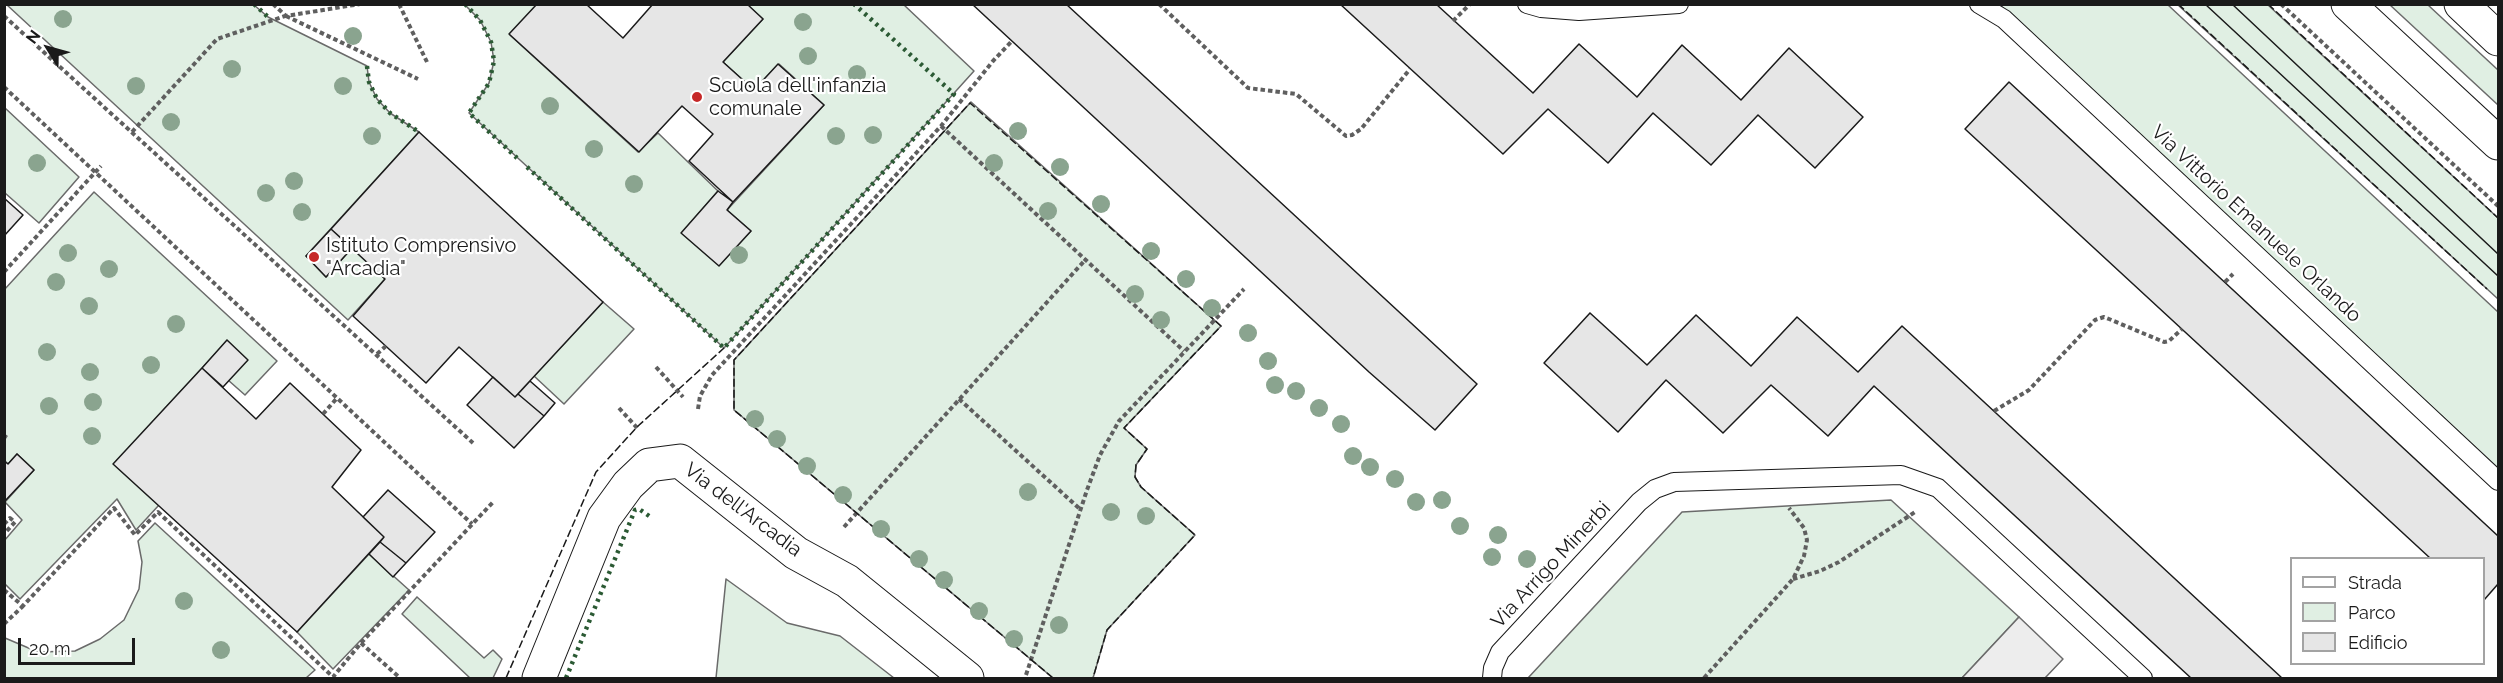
<!DOCTYPE html>
<style>
body{margin:0}
#map{position:relative;width:2503px;height:683px;overflow:hidden;background:#fff;font-family:Raleway,sans-serif}
canvas{display:block}
.frame{position:absolute;inset:0;border:6px solid #1a1a1a;pointer-events:none}
.legend{position:absolute;left:2290px;top:557px;width:195px;height:108px;box-sizing:border-box;background:#fff;border:2px solid #a3a3a3;margin:0;padding:8px 10px;list-style:none;font-size:18px;color:#1a1a1a}
.legend li{display:flex;align-items:center;gap:12px;height:30px}
.legend b{width:30px;border:2px solid #a3a3a3}
.north{position:absolute;left:18px;top:18px;width:60px;height:60px;-webkit-text-stroke:4px #fff;paint-order:stroke;rotate:307deg;font-size:16px;font-weight:700;line-height:24px;text-align:center;color:#1a1a1a}
.north::after{content:'';display:block;margin:auto;width:21px;height:27px;background:#1a1a1a;clip-path:polygon(50% 0,100% 100%,50% 72%,0 100%)}
.scale{position:absolute;left:18px;top:638px;width:117px;height:27px;box-sizing:border-box;border:3px solid #1a1a1a;border-top:0;padding-left:8px;font-size:18px;line-height:21px;white-space:nowrap;color:#1a1a1a;-webkit-text-stroke:4px #fff;paint-order:stroke}
</style>
<div id="map">
<canvas width="2503" height="683"></canvas>
<div class="frame"></div>
<ul class="legend">
<li><b style="height:8px;background:#fff"></b>Strada</li>
<li><b style="height:16px;background:#e0efe3"></b>Parco</li>
<li><b style="height:16px;background:#e6e6e6"></b>Edificio</li>
</ul>
<div class="north">N</div>
<div class="scale">20 m</div>
</div>
<script>
const ctx = document.querySelector('canvas').getContext('2d');
ctx.lineJoin = 'round';
function fill(path, color) { ctx.fillStyle = color; ctx.fill(path, 'evenodd'); }
const shape = rows => new Path2D(rows.map(r => 'M' + r).join(''));
function trace(path, color, width, dash) { ctx.strokeStyle = color; ctx.lineWidth = width; ctx.lineCap = dash ? 'butt' : 'round'; ctx.setLineDash(dash || []); ctx.stroke(path); }
function drawText(font, color, halo, rows, align = 'center') {
  ctx.font = font + ' Raleway,sans-serif'; ctx.lineWidth = 4.5; ctx.setLineDash([]); ctx.textBaseline = 'middle'; ctx.strokeStyle = halo; ctx.fillStyle = color; for (const [text, x, y, turn = 0] of rows) {
    ctx.save(); ctx.translate(x, y); ctx.rotate((+turn || 0) * Math.PI / 180); ctx.textAlign = isNaN(turn) ? turn : align; if (halo) ctx.strokeText(text, 0, 0); ctx.fillText(text, 0, 0); ctx.restore();
  }
}
const green = shape([
 [7,5,254,5,268,17,367,66,369,82,377,99,390,113,419,132,306,256,326,277,352,248,385,279,348,320,7,5],
 [465,5,537,5,510,35,638,152,658,133,718,191,682,233,719,265,751,231,727,210,824,105,779,64,754,90,723,62,763,19,747,5,904,5,974,71,724,348,469,113,489,83,494,61,491,42,480,20,465,5],
 [2000,5,2168,5,2498,312,2498,468,2000,5],
 [2178,5,2268,5,2498,218,2498,299,2178,5],
 [2390,5,2428,5,2498,70,2498,105,2390,5],
 [971,102,1221,326,1124,428,1147,449,1136,465,1135,477,1141,487,1195,535,1107,630,1093,678,1053,678,734,410,734,360,971,102],
 [5,108,79,177,39,223,5,193,5,108],
 [94,192,277,361,245,395,228,380,227,341,114,464,159,505,136,530,117,499,20,599,5,584,4,541,22,520,5,502,34,470,17,454,8,464,5,461,5,439,7,436,4,434,4,290,94,192],
 [603,302,634,329,564,404,534,376,603,302],
 [1891,500,2019,617,1962,678,1528,678,1682,512,1891,500],
 [155,523,315,670,306,678,5,678,5,638,38,652,75,651,100,639,124,620,139,589,142,562,138,541,155,523],
 [369,554,409,590,333,669,297,632,369,554],
 [726,579,787,623,840,636,894,678,716,678,726,579],
 [417,597,484,658,493,650,502,659,493,678,470,678,402,614,417,597]
]);
const parking = shape([
 [2019,617,2063,659,2045,678,1962,678,2019,617]
]);
const building = shape([
 [537,4,586,4,623,38,653,4,747,4,763,19,723,62,754,90,778,64,824,105,733,202,689,161,713,134,682,106,639,152,509,34,537,4],
 [972,4,1066,4,1477,384,1435,430,1369,372,972,4],
 [1340,4,1436,4,1533,93,1579,44,1637,97,1682,45,1741,100,1789,48,1863,117,1815,168,1758,115,1711,165,1653,113,1608,163,1548,109,1503,154,1340,4],
 [2009,82,2498,536,2498,584,2484,600,2484,558,2430,558,1965,129,2009,82],
 [419,132,603,302,515,397,459,347,426,383,353,316,385,279,331,229,419,132],
 [718,191,733,202,727,210,751,231,719,266,681,233,718,191],
 [4,198,23,215,4,236,4,198],
 [331,229,352,248,326,277,306,256,331,229],
 [1590,313,1647,365,1696,315,1751,366,1797,317,1858,372,1902,326,2282,678,2191,678,1874,386,1828,436,1771,385,1723,433,1666,380,1618,432,1544,363,1590,313],
 [227,340,248,360,223,387,202,368,227,340],
 [202,368,256,419,290,383,361,450,332,487,384,537,297,632,113,464,202,368],
 [493,377,515,397,518,394,544,416,514,448,467,405,493,377],
 [530,381,555,403,544,416,518,394,530,381],
 [17,454,34,470,4,502,4,461,8,464,17,454],
 [388,490,435,532,406,563,380,542,384,537,363,517,388,490],
 [380,542,406,563,393,577,369,554,380,542]
]);
const path = shape([
 [273,4,286,16,360,4],
 [399,4,427,62],
 [1159,4,1248,88,1296,94,1346,136,1352,135,1361,129,1410,69],
 [2281,4,2498,206],
 [4,16,473,443],
 [286,16,418,79],
 [1453,21,1470,4],
 [4,87,472,524],
 [941,126,1184,351],
 [132,132,217,39,285,16],
 [4,272,101,166],
 [2225,282,2233,274],
 [377,354,386,346],
 [656,367,683,397],
 [959,399,1081,510],
 [619,408,639,430],
 [698,409,700,396,712,375,941,126,993,61,1012,41],
 [1994,411,2029,390,2095,320,2104,317,2109,319,2164,342,2169,341,2182,329],
 [323,414,337,398],
 [4,524,10,518,15,522,4,534],
 [844,527,1086,259],
 [1793,579,1820,571,1839,562,1915,512],
 [4,590,23,606,114,508,135,535,158,512,333,677,361,643,494,501],
 [4,624,23,606],
 [361,643,400,678],
 [1026,675,1087,490,1100,455,1119,421,1244,289],
 [1704,678,1793,579,1804,556,1807,540,1804,528,1789,508]
]);
const lane = shape([
 [1527,4,1541,8,1579,11,1679,4],
 [1979,4,2004,19,2498,481],
 [1492,678,1493,668,1500,652,1639,502,1655,489,1674,482,1901,475,1938,488,2143,678]
]);
const street = shape([
 [539,678,604,518,628,485,649,465,680,461,796,553,847,581,967,678]
]);
const secondary = shape([
 [2348,4,2498,143],
 [2461,4,2498,39]
]);
const tram = shape([
 [2205,4,2498,276],
 [2232,4,2498,254]
]);
const hedge = shape([
 [254,4,268,17],
 [465,4,480,20,491,42,494,61,489,83,469,113,517,158],
 [367,66,369,82,377,99,390,113,419,132],
 [527,167,724,348,954,94,854,4],
 [566,678,635,510,639,509,652,518]
]);
const fence = shape([
 [2178,4,2487,289],
 [2268,4,2498,218],
 [506,678,596,472,637,427,724,348],
 [1053,678,734,410,734,360,970,103,1221,326,1124,428,1147,449,1136,465,1135,477,1141,487,1195,535,1107,630,1093,678]
]);
const trees = [
 [63,19],
 [803,22],
 [353,36],
 [808,56],
 [232,69],
 [857,74],
 [136,86],
 [343,86],
 [550,106],
 [171,122],
 [1018,131],
 [873,135],
 [372,136],
 [836,136],
 [594,149],
 [37,163],
 [994,163],
 [1060,167],
 [294,181],
 [634,184],
 [266,193],
 [1101,204],
 [1048,211],
 [302,212],
 [1151,251],
 [68,253],
 [739,255],
 [109,269],
 [1186,279],
 [56,282],
 [1135,294],
 [89,306],
 [1212,308],
 [1161,320],
 [176,324],
 [1248,333],
 [47,352],
 [1268,361],
 [151,365],
 [90,372],
 [1275,385],
 [1296,391],
 [93,402],
 [49,406],
 [1319,408],
 [755,419],
 [1341,424],
 [92,436],
 [777,439],
 [1353,456],
 [807,466],
 [1370,467],
 [1395,479],
 [1028,492],
 [843,495],
 [1442,500],
 [1416,502],
 [1111,512],
 [1146,516],
 [1460,526],
 [881,529],
 [1498,535],
 [1492,557],
 [919,559],
 [1527,559],
 [944,580],
 [184,601],
 [979,611],
 [1059,625],
 [1014,639],
 [221,650]
];
const markers = [
 [697,97,6,"#c62828"],
 [314,257,6,"#c62828"]
];
const poiNames = [
 ["Scuola dell'infanzia",709,86],
 ["comunale",709,109],
 ["Istituto Comprensivo",326,246],
 ["\"Arcadia\"",326,269]
];
const streetNames = [
 ["Via Vittorio Emanuele Orlando",2256,224,43],
 ["Via dell'Arcadia",743,510,37],
 ["Via Arrigo Minerbi",1551,565,-47]
];
fill(green, '#e0efe3');
trace(green, '#6a6a6a', 1.5);
fill(parking, '#ededed');
trace(parking, '#6a6a6a', 1.5);
fill(building, '#e6e6e6');
trace(building, '#1a1a1a', 1.5);
trace(lane, '#1a1a1a', 20);
trace(street, '#1a1a1a', 35);
trace(secondary, '#1a1a1a', 35);
trace(path, '#5f5f5f', 4, [4.5, 3]);
trace(lane, '#fff', 18);
trace(street, '#fff', 33);
trace(secondary, '#fff', 33);
trace(tram, '#1a1a1a', 1.5);
trace(hedge, '#2b5a34', 4.5, [3, 4.5]);
trace(fence, '#1a1a1a', 1.5, [8, 3]);
ctx.fillStyle = '#8aa48f';
for (const [x, y] of trees) { ctx.beginPath(); ctx.arc(x, y, 9, 0, 2 * Math.PI); ctx.fill(); }
for (const [x, y, r, color] of markers) { const dot = new Path2D(); dot.arc(x, y, r, 0, 2 * Math.PI); ctx.fillStyle = color; ctx.fill(dot); trace(dot, '#fff', 2); }
drawText('20px', '#1a1a1a', '#fff', poiNames, 'left');
drawText('20px', '#1a1a1a', '#fff', streetNames);
</script>
